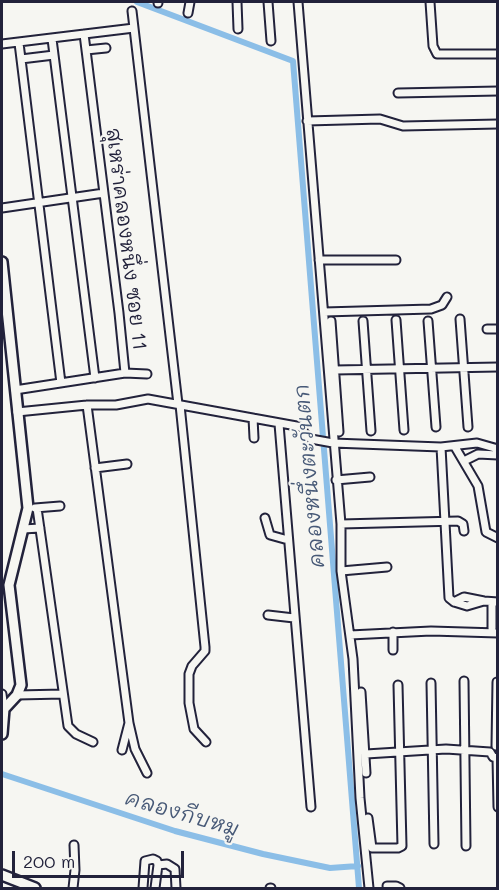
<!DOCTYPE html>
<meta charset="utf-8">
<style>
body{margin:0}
#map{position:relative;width:499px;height:890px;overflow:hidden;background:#f6f6f2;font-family:Mali,sans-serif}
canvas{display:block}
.frame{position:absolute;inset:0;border:3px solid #22223b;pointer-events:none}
.scale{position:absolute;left:12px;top:851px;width:172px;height:27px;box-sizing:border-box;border:3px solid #22223b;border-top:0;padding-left:8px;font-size:18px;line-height:21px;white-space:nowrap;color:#22223b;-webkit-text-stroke:4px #f6f6f2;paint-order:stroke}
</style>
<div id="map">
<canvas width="499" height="890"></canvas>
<div class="frame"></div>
<div class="scale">200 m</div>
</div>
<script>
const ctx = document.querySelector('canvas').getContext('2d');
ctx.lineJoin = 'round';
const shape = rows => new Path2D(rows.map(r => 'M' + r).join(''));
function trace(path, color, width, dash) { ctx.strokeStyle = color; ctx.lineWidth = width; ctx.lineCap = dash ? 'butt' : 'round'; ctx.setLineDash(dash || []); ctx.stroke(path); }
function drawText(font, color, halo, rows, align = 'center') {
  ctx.font = font + ' Mali,"Playpen Sans Thai",sans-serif'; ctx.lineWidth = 4.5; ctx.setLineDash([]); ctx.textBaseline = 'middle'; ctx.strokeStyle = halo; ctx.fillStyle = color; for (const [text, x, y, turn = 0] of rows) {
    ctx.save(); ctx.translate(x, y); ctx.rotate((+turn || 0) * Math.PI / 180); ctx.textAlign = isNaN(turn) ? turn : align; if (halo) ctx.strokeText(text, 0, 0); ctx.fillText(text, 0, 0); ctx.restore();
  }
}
const canal = shape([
 [137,2,293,61,359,888],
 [2,774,175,831,263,854,330,868,358,866]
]);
const street = shape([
 [237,2,238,29],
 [268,2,271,41],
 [298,2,341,524,341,571,353,659,360,798,369,888],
 [430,2,433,46,437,54,498,54],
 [158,3,158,2],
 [132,11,178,404],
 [188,13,190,2],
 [84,34,119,313,125,373],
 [52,39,95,378],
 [19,43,61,383],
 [2,44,134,28],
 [86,50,106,48],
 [21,59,54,55],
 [398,93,498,91],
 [307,121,380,119,403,126,498,124],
 [2,208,104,193],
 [319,260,396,260],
 [324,312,431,309,442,305,447,297],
 [460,319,468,427],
 [396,320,404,430],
 [331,321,339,432],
 [363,321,371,431],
 [428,321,436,427],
 [487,329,498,329],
 [335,370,498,367],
 [15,390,125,373,147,374],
 [87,405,129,723,135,749,147,773],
 [180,405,205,647,205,651,192,666,189,674,189,703,194,729,206,742],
 [17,412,87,405,116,405,148,399,302,427,304,433,311,439,333,443,441,447,477,443,498,449],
 [253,418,254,438],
 [279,424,311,807],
 [441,447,449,598,454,602,467,606,484,601],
 [455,447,478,486,486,532,498,538],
 [464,461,478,454,498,455],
 [95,468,127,464],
 [336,480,370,477],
 [35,508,60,506],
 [37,508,68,726,76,734,93,742],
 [265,518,270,535,288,540],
 [341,524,458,521,463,524,464,531],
 [23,529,40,528],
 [341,571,387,567],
 [454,602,464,597,484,601,498,602],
 [268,615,294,618],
 [492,628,492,602],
 [393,632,393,650],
 [350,635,431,631,498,633],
 [464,681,466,846],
 [431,683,434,844],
 [361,692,366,773],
 [2,694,4,709],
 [17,695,63,694],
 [496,746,497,682],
 [122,750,129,723],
 [366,754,446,749,490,752,493,757,498,758],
 [497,758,498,807],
 [368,818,372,848,398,848,402,846,398,685],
 [158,865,167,864,175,869,176,888],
 [387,886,396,886,400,888],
 [73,888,75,870,74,845],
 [143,888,145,861,153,859,157,861,158,865,155,888],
 [270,888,271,888]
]);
const secondary = shape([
 [2,262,28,508,9,585,21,685,17,695,4,709,2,734],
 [2,875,35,888]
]);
const streetNames = [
 ["สุเหร่าคลองหนึ่ง ซอย 11",126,239,83]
];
const waterNames = [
 ["คลองหนึ่งตะวันตก",310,476,-95],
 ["คลองกีบหมู",182,814,16]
];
trace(canal, '#8bbee7', 6);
trace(street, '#22223b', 11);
trace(secondary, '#22223b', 14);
trace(street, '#f6f6f2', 7);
trace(secondary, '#f6f6f2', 9);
drawText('20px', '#22223b', '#f6f6f2', streetNames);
drawText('italic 21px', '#475977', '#f6f6f2', waterNames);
</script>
